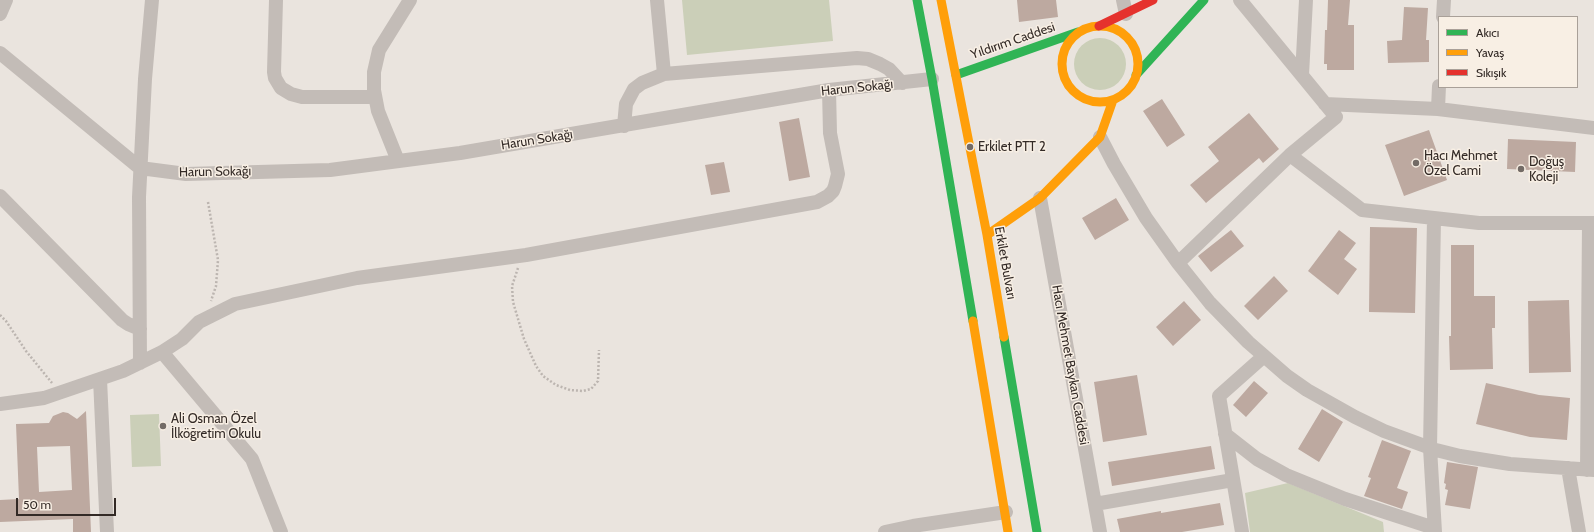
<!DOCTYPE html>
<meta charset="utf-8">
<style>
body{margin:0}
#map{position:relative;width:1594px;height:532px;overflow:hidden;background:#eae4de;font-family:Cabin,sans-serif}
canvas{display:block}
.legend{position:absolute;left:1438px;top:16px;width:140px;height:72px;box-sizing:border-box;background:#f8efe4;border:1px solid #a9a098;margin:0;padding:5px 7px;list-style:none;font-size:12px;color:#332a26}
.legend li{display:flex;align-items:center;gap:8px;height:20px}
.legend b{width:20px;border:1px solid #a9a098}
.scale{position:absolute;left:16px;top:498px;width:100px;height:18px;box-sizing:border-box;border:2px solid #332a26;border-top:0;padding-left:5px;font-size:12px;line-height:14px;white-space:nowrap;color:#332a26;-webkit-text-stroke:3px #f8efe4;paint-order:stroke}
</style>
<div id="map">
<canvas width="1594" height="532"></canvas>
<ul class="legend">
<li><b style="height:5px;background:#30b455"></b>Akıcı</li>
<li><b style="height:5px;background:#ff9f0a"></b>Yavaş</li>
<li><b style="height:5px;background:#e5322d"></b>Sıkışık</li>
</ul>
<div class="scale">50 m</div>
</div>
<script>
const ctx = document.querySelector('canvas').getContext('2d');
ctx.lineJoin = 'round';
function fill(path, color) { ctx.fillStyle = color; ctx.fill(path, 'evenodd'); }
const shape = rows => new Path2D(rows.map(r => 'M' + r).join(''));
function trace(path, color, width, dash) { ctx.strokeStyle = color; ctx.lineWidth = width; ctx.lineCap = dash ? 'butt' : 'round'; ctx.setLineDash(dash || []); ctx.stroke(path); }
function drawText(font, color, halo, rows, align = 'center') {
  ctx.font = font + ' Cabin,sans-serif'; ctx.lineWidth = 3; ctx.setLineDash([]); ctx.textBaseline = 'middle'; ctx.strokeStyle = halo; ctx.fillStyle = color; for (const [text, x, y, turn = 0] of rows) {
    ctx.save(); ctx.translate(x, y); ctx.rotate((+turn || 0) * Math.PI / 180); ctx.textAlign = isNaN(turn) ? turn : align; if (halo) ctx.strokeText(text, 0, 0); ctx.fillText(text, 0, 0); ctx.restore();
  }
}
const green = shape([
 [682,0,829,0,833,41,687,55],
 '1074 64a26 26 0 1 1 52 0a26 26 0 1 1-52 0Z',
 [159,414,161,466,132,467,130,415],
 [1288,483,1383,522,1384,532,1250,532,1245,493]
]);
const building = shape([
 [1017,0,1056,0,1058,17,1019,22],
 [1328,0,1350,0,1348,25,1354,25,1354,70,1327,70,1327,64,1324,64,1325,30,1327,30],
 [1404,7,1428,8,1426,40,1429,40,1429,62,1388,63,1387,41,1402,40],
 [1162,99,1185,135,1167,147,1143,111],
 [1249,113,1279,149,1263,163,1259,158,1206,203,1190,185,1219,161,1208,147],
 [799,118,810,177,789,181,779,122],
 [1429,130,1447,180,1404,196,1385,145],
 [1508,139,1576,142,1575,172,1507,169],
 [724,162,730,192,711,195,705,165],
 [1116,198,1129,220,1095,240,1082,218],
 [1370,227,1417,228,1415,313,1369,312],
 [1231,230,1244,246,1211,272,1198,256],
 [1339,230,1356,243,1344,259,1357,269,1338,295,1308,271],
 [1451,245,1474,245,1474,296,1495,296,1495,328,1492,328,1493,369,1450,370,1449,336,1451,336],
 [1274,276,1288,291,1258,320,1244,306],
 [1569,300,1571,372,1529,373,1528,301],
 [1184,301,1201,320,1173,346,1156,327],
 [1137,375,1147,435,1103,442,1094,382],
 [1254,381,1268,393,1246,417,1233,405],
 [1486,383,1539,395,1570,398,1567,440,1530,437,1476,424],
 [1322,409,1343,422,1319,462,1298,449],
 [86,411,91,532,73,532,73,519,0,522,0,500,19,499,16,424,49,423,53,416,63,412,68,413,77,419],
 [70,446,72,490,39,492,37,447],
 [1382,440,1411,451,1397,488,1408,492,1402,509,1364,496,1371,478,1368,477],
 [1211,446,1215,469,1112,486,1108,462],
 [1447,462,1478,467,1470,509,1445,505,1448,490,1445,489,1446,484,1444,483],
 [1220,503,1224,525,1182,532,1120,532,1117,519,1161,511,1161,513]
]);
const path = shape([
 [208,202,218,260,216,286,211,301],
 [518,268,512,286,513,302,524,339,536,366,543,376,556,385,570,390,583,391,591,389,598,381,599,350],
 [0,315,6,321,26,351,52,383]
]);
const street = shape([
 [276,0,274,72,275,78,281,88,291,94,302,97,375,97],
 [1123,0,1126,14],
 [0,14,6,0],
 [1443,17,1444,0],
 [0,53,140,168,186,174,330,170,460,153,829,90,932,79],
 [664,74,857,58,868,59,880,64,889,69,902,83],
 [1302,75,1306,0],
 [1325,104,1438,109,1594,128],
 [1438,109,1439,86],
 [624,126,626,104,634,89,642,83,664,74,657,0],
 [1100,137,1114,164,1146,218,1178,263,1210,303,1248,342,1287,376,1307,390,1355,417,1384,431,1436,450,1460,456,1510,464,1594,470],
 [1290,155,1362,210,1479,223,1594,223],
 [398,161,378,111,374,90,374,72,379,50,410,0],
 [0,196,122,320,128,324,140,329],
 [1040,198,1100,532],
 [1434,218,1430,448,1435,532],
 [1178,263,1290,155,1336,117,1240,0],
 [162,352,252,459,281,532],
 [140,363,139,197,145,79,152,0],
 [100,379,107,532],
 [0,404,44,398,123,371,162,352,182,339,199,322,235,304,357,278,526,255,817,202,828,196,833,191,835,186,838,174,830,133,829,90],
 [1225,434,1257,459,1286,475,1345,499,1434,528],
 [1568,468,1579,532],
 [1587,470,1589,223],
 [1095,504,1233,480],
 [885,532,913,526,1006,512],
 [1242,532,1219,396,1264,356]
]);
const fast = shape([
 [917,0,932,79,973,321],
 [956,75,1078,32],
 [1136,75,1204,0],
 [1004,337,1037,532]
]);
const slow = shape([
 [941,0,987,235,1004,337],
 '1062 64a38 38 0 1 1 76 0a38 38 0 1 1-76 0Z',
 [987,235,1040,198,1100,137,1113,100],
 [973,321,1008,532]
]);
const jam = shape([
 [1099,26,1153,0]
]);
const markers = [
 [970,147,4,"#736b66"],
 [1416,163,4,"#736b66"],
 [1521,169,4,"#736b66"],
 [163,426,4,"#736b66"]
];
const streetNames = [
 ["Yıldırım Caddesi",1013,41,-19],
 ["Harun Sokağı",857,88,-6],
 ["Harun Sokağı",537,140,-9],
 ["Harun Sokağı",215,172,-1],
 ["Erkilet Bulvarı",1005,263,80],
 ["Hacı Mehmet Baykan Caddesi",1070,365,80]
];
const poiNames = [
 ["Erkilet PTT 2",978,147],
 ["Hacı Mehmet",1424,156],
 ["Özel Cami",1424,171],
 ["Doğuş",1529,162],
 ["Koleji",1529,177],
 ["Ali Osman Özel",171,419],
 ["İlköğretim Okulu",171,434]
];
fill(green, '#cbcfb8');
fill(building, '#bda9a0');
trace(path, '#bcb5b0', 2.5, [2, 2]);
trace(street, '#c3bcb7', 14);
trace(fast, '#30b455', 9);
trace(slow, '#ff9f0a', 9);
trace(jam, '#e5322d', 9);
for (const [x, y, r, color] of markers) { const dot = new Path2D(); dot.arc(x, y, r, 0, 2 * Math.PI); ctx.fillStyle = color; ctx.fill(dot); trace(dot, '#f8efe4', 1.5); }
drawText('13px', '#332a26', '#f8efe4', streetNames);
drawText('13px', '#332a26', '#f8efe4', poiNames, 'left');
</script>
